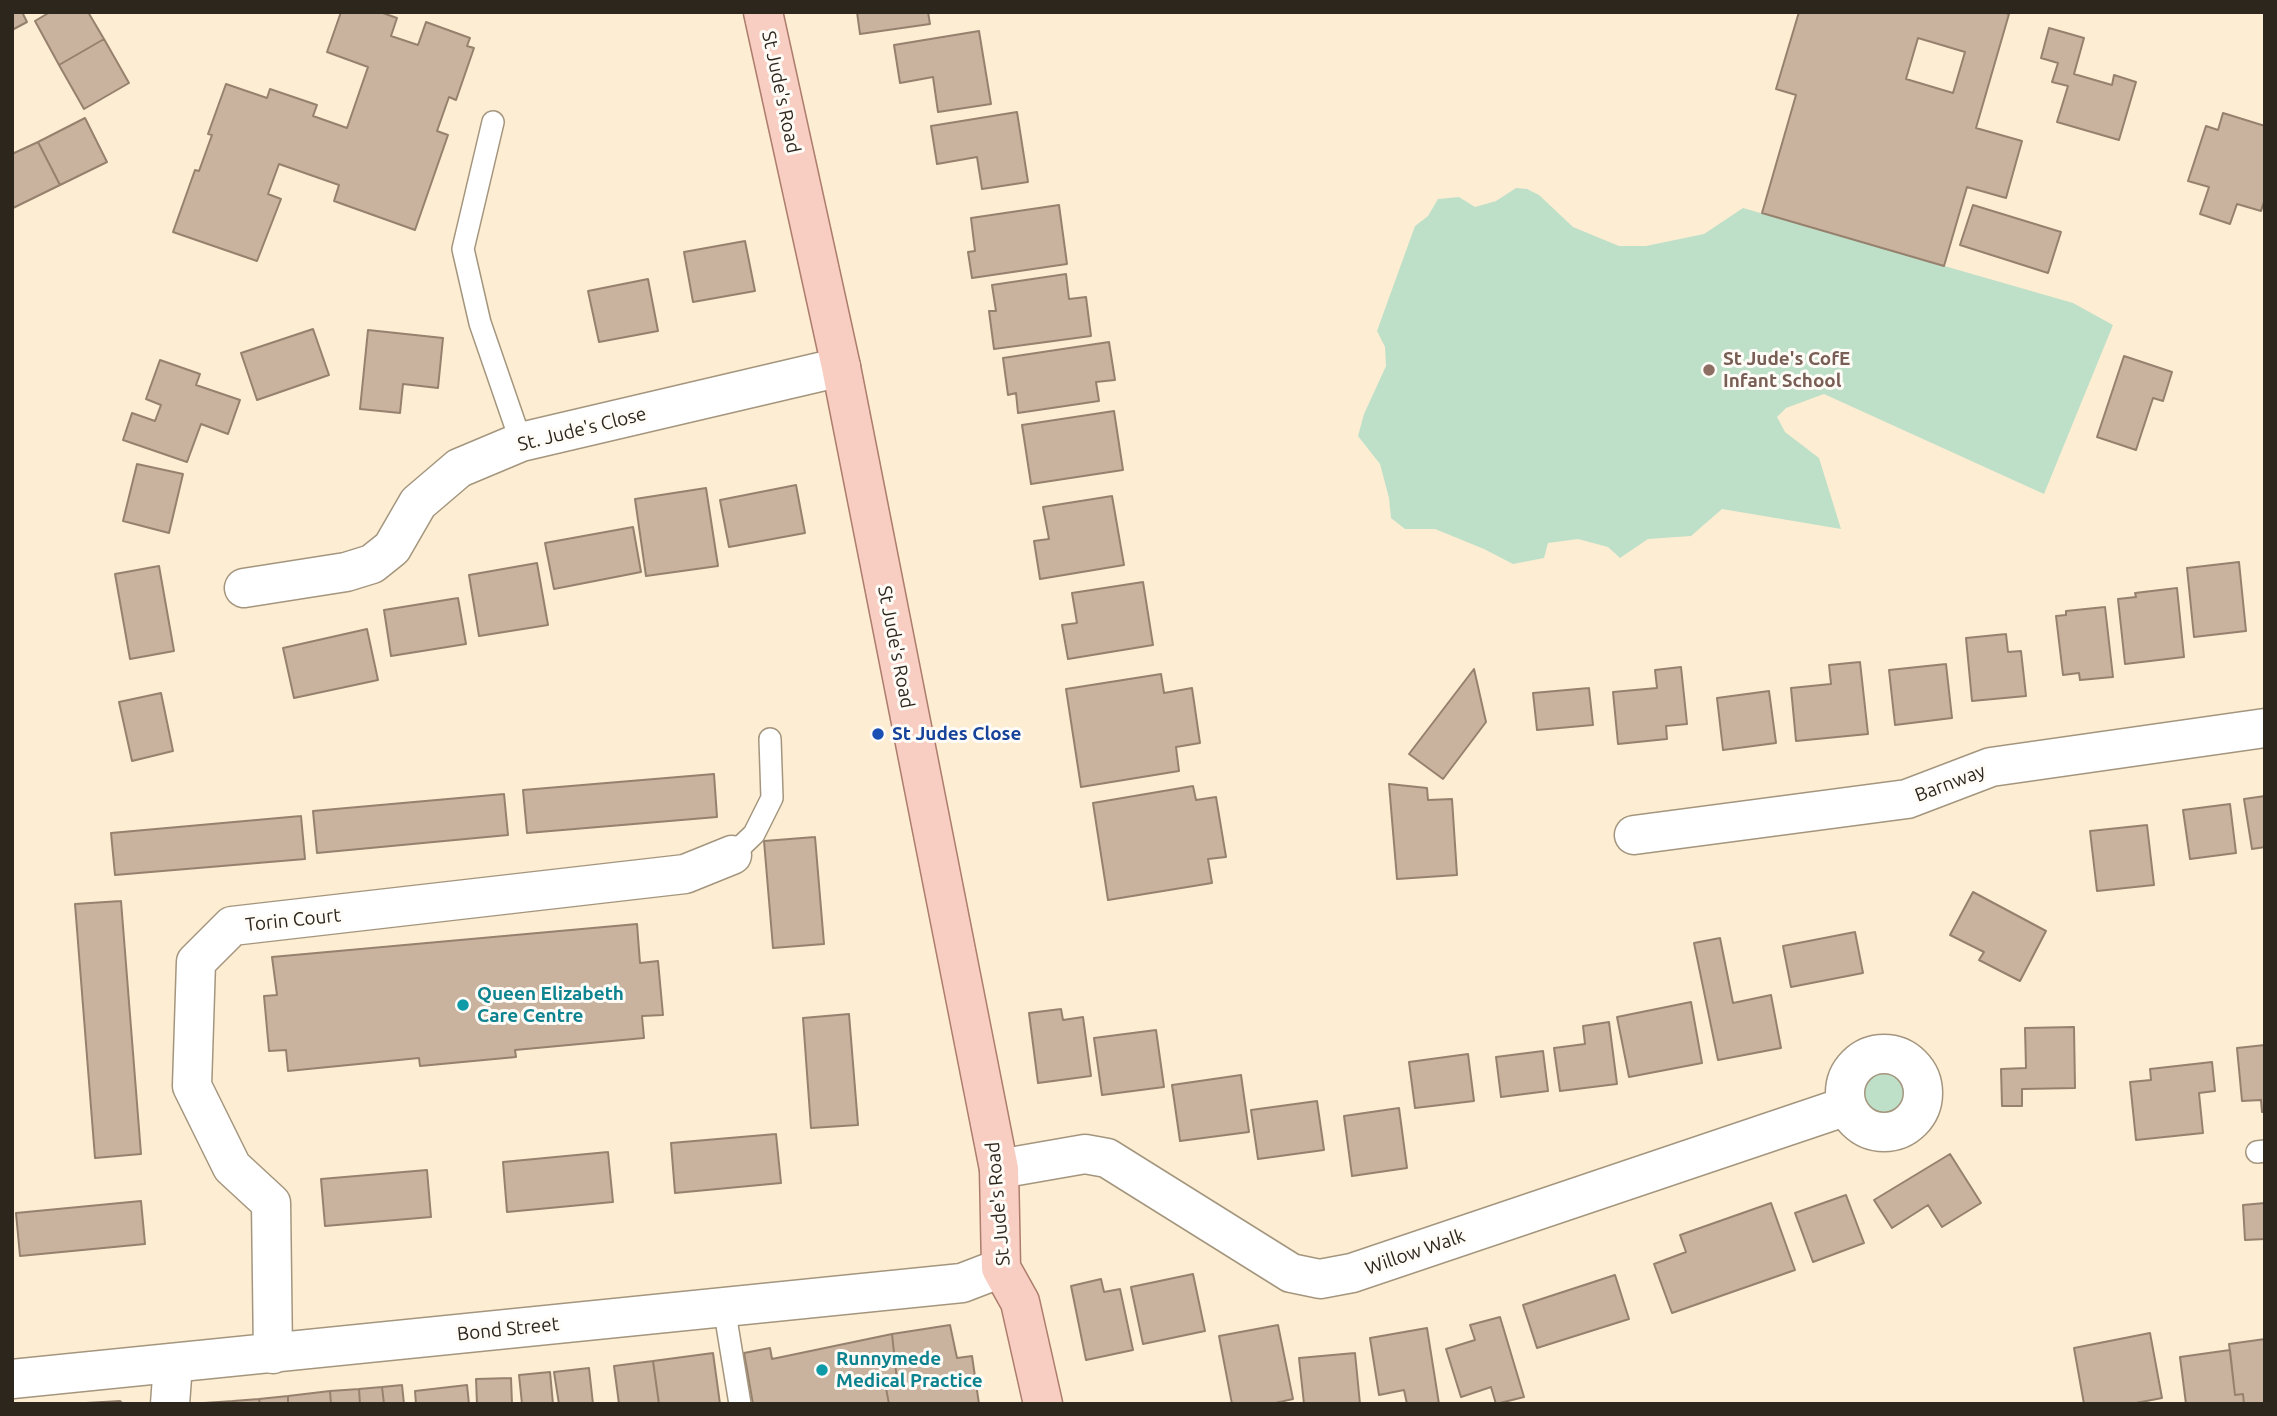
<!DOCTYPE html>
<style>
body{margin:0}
#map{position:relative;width:2277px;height:1416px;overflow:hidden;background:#fdedd3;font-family:Ubuntu,sans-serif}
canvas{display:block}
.frame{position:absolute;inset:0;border:14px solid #2c261c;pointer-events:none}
</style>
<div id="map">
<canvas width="2277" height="1416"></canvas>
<div class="frame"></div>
</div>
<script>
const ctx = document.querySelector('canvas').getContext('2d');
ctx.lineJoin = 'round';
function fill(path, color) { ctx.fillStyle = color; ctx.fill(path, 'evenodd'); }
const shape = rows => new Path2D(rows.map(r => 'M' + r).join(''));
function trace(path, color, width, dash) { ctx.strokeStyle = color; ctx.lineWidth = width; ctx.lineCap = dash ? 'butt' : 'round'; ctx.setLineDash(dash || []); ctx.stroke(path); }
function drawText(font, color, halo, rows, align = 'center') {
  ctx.font = font + ' Ubuntu,sans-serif'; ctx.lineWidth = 6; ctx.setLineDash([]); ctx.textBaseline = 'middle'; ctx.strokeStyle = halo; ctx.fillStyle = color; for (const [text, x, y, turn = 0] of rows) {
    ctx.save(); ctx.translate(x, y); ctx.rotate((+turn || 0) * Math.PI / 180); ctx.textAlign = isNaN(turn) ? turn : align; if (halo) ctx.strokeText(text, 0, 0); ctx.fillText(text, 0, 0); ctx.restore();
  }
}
const green = shape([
 [1516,188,1527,189,1539,195,1573,227,1619,246,1646,246,1704,234,1743,208,2073,303,2113,325,2044,494,1824,394,1786,408,1777,417,1785,432,1819,458,1841,529,1722,509,1691,536,1648,539,1620,558,1608,547,1578,539,1548,543,1544,558,1513,564,1484,549,1435,529,1405,529,1391,518,1389,498,1380,464,1358,436,1364,414,1386,366,1385,347,1377,331,1415,226,1428,216,1438,199,1459,197,1475,207,1496,201],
 '1860 1093a24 24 0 1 1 48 0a24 24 0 1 1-48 0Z'
]);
const building = shape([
 [12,12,22,12,27,22,12,30,12,12],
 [50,12,88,12,104,39,59,65,35,21,50,12],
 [341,12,380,12,397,18,391,36,418,45,426,22,470,38,467,46,474,48,456,100,449,97,437,131,448,135,415,230,334,201,339,185,279,164,268,194,281,199,257,261,173,232,195,170,199,171,212,135,208,134,226,84,267,98,270,89,317,105,313,116,347,128,368,67,327,52,341,12],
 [857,12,928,12,930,24,860,34,857,12],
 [1799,12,2002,12,2009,14,1976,128,2022,141,2006,198,1967,187,1944,266,1762,213,1796,95,1776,89,1799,12],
 [1918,38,1965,52,1953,93,1906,79,1918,38],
 [2049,28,2084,38,2074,74,2112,85,2114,75,2136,82,2119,140,2057,122,2068,86,2052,82,2058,63,2041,58,2049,28],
 [979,31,991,104,938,112,933,77,900,83,894,45,979,31],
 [104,39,129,83,84,109,59,65,104,39],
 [1017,112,1028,182,982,189,977,157,937,164,931,126,1017,112],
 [2223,113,2265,126,2265,199,2261,211,2237,204,2230,224,2200,214,2209,187,2188,181,2206,126,2218,130,2223,113],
 [85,118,107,162,60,185,38,142,85,118],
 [38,142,60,185,13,208,12,154,38,142],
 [1059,205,1067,264,972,278,968,252,975,251,971,218,1059,205],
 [1973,205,2061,232,2048,273,1960,245,1973,205],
 [745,241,755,291,693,302,684,252,745,241],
 [1066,274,1069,299,1086,297,1091,336,994,349,989,311,996,311,992,285,1066,274],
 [648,279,658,331,599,342,588,291,648,279],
 [313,329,329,375,257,400,241,353,313,329],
 [368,330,443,338,438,388,403,384,400,413,360,409,368,330],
 [1109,342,1115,380,1096,382,1099,401,1018,413,1016,393,1008,395,1003,358,1109,342],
 [2124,356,2172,372,2163,401,2153,398,2136,450,2097,437,2124,356],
 [160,360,200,374,196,385,240,400,228,434,201,424,187,462,123,440,132,413,155,421,161,405,146,399,160,360],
 [1114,411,1123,470,1031,484,1022,425,1114,411],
 [137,464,183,474,169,533,123,521,137,464],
 [796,485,805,533,729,547,720,500,796,485],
 [706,488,718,566,646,576,635,499,706,488],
 [1112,496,1124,565,1040,579,1034,541,1049,539,1043,507,1112,496],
 [633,527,641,572,554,589,545,543,633,527],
 [2239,562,2246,631,2194,637,2187,568,2239,562],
 [537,563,548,625,479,636,469,575,537,563],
 [159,566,174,651,130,659,115,574,159,566],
 [1143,582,1153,645,1068,659,1062,625,1077,623,1072,593,1143,582],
 [2177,588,2184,657,2125,664,2118,599,2136,597,2135,593,2177,588],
 [458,598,466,644,391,656,384,610,458,598],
 [2105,607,2113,677,2080,680,2079,673,2063,675,2056,616,2066,615,2066,611,2105,607],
 [367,629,378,680,294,698,283,648,367,629],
 [2006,634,2008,652,2021,651,2026,696,1972,701,1966,638,2006,634],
 [1860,662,1868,734,1796,741,1791,688,1831,684,1829,665,1860,662],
 [1946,664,1952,718,1895,725,1889,670,1946,664],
 [1681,667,1687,724,1666,726,1667,739,1618,744,1613,692,1657,688,1655,670,1681,667],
 [1474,669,1486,722,1443,779,1409,754,1474,669],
 [1161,674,1164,693,1192,688,1200,743,1176,747,1179,771,1081,787,1066,689,1161,674],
 [1589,688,1593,725,1537,730,1533,693,1589,688],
 [1769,691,1776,743,1723,750,1717,698,1769,691],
 [161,693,173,751,132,761,119,702,161,693],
 [714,774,717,817,527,833,523,790,714,774],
 [1389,784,1427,788,1428,800,1452,799,1457,875,1397,879,1389,784],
 [1193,786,1196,800,1216,797,1226,857,1208,859,1212,883,1108,900,1093,803,1193,786],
 [504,794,508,835,317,853,313,811,504,794],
 [2265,796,2265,847,2252,849,2244,799,2265,796],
 [2230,804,2236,853,2190,859,2183,810,2230,804],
 [301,816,305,859,115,875,111,833,301,816],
 [2147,825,2154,885,2097,891,2090,831,2147,825],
 [815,837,824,944,773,948,764,841,815,837],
 [1973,892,2046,931,2020,981,1979,960,1984,952,1950,935,1973,892],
 [121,901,141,1154,95,1158,75,904,121,901],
 [637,924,640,963,658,961,663,1015,642,1016,644,1038,515,1050,516,1057,420,1066,419,1058,288,1071,286,1050,269,1051,264,996,277,995,272,957,637,924],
 [1855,932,1863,973,1791,987,1783,946,1855,932],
 [1720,938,1733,1003,1771,995,1781,1048,1718,1060,1694,943,1720,938],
 [1691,1002,1702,1063,1629,1077,1617,1017,1691,1002],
 [1061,1009,1063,1020,1083,1017,1091,1076,1038,1083,1029,1013,1061,1009],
 [849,1014,858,1125,811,1128,803,1018,849,1014],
 [1609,1022,1617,1084,1560,1091,1554,1048,1585,1044,1583,1026,1609,1022],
 [2074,1027,2075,1088,2022,1089,2022,1106,2002,1106,2001,1069,2026,1068,2025,1028,2074,1027],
 [1156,1030,1164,1087,1102,1095,1094,1038,1156,1030],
 [2265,1045,2265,1112,2262,1112,2261,1100,2242,1101,2237,1048,2265,1045],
 [1543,1051,1548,1091,1501,1097,1496,1057,1543,1051],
 [1468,1054,1474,1101,1415,1108,1409,1062,1468,1054],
 [2212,1062,2215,1091,2199,1093,2203,1133,2136,1140,2130,1082,2151,1080,2150,1069,2212,1062],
 [1241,1075,1249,1132,1180,1141,1172,1085,1241,1075],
 [1317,1101,1324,1150,1258,1159,1251,1110,1317,1101],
 [1399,1108,1407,1168,1352,1176,1344,1116,1399,1108],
 [776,1134,781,1183,675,1193,671,1143,776,1134],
 [608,1152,613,1202,507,1212,503,1162,608,1152],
 [1950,1154,1981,1203,1942,1227,1928,1205,1892,1228,1874,1200,1950,1154],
 [427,1170,431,1217,325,1226,321,1179,427,1170],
 [1846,1195,1864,1243,1813,1262,1795,1213,1846,1195],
 [141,1201,145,1244,20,1256,16,1213,141,1201],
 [1771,1203,1795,1270,1672,1313,1654,1264,1686,1252,1680,1235,1771,1203],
 [2265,1203,2265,1239,2245,1240,2243,1205,2265,1203],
 [1193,1274,1205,1331,1143,1344,1131,1287,1193,1274],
 [1615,1275,1629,1319,1537,1348,1523,1305,1615,1275],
 [1101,1279,1104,1292,1120,1289,1133,1350,1086,1360,1071,1286,1101,1279],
 [1500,1317,1524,1397,1496,1404,1491,1387,1461,1397,1446,1349,1475,1340,1470,1325,1500,1317],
 [950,1325,957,1358,972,1356,979,1404,889,1404,885,1383,897,1381,892,1334,950,1325],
 [1278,1325,1293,1399,1271,1404,1232,1404,1219,1336,1278,1325],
 [1427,1328,1439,1404,1407,1404,1404,1390,1379,1395,1370,1338,1427,1328],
 [2150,1333,2162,1398,2131,1404,2084,1404,2074,1348,2150,1333],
 [892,1334,897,1381,885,1383,889,1404,753,1404,744,1353,770,1348,772,1359,892,1334],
 [2265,1339,2265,1404,2244,1404,2243,1394,2235,1395,2229,1344,2265,1339],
 [2230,1350,2235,1395,2243,1394,2244,1404,2186,1404,2180,1357,2230,1350],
 [713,1353,720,1404,659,1404,653,1361,713,1353],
 [1355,1353,1360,1404,1304,1404,1299,1358,1355,1353],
 [653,1361,659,1404,619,1404,614,1366,653,1361],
 [589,1368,593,1404,559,1404,554,1372,589,1368],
 [550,1372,553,1404,522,1404,519,1375,550,1372],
 [511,1378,512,1404,477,1404,476,1379,511,1378],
 [402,1385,404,1404,384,1404,382,1387,402,1385],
 [467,1385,469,1404,416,1404,415,1391,467,1385],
 [382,1387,384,1404,360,1404,359,1389,382,1387],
 [359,1389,360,1404,331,1404,330,1391,359,1389],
 [330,1391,331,1404,288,1404,288,1396,330,1391],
 [288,1396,288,1404,260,1404,259,1399,288,1396],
 [259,1399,260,1404,233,1404,233,1401,259,1399],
 [120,1401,123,1404,86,1404,86,1403,120,1401],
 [233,1401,233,1404,204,1404,204,1403,233,1401]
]);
const lane = shape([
 [493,122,463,249,480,323,521,442],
 [732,855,754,834,772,798,770,739],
 [2257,1152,2265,1151],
 [724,1307,740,1404]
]);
const street = shape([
 [244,588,346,572,372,564,392,548,418,503,459,468,521,442,841,367],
 [1634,835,1907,799,1991,767,2265,728],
 '1845 1093a39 39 0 1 1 78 0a39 39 0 1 1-78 0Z',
 [999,1169,1085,1154,1107,1158,1291,1273,1320,1279,1352,1273,1847,1106],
 [273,1354,271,1203,232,1167,192,1086,196,962,232,926,685,874,732,855],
 [170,1404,173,1364]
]);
const secondary = shape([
 [12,1379,962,1283,1001,1268]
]);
const primary = shape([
 [763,12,841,367,999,1169,1001,1268,1020,1302,1043,1404]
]);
const markers = [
 [1709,370,7,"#8d6e63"],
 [878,734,7,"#1a4fb4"],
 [463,1005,7,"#0f9aa8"],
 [822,1370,7,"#0f9aa8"]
];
const streetNames = [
 ["St Jude's Road",781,92,78],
 ["St. Jude's Close",582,429,-14],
 ["St Jude's Road",896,647,79],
 ["Barnway",1950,783,-21],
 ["Torin Court",293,920,-6],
 ["St Jude's Road",998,1204,-95],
 ["Willow Walk",1415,1252,-19],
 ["Bond Street",508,1329,-6]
];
const educationNames = [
 ["St Jude's CofE",1723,359],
 ["Infant School",1723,381]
];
const transitNames = [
 ["St Judes Close",892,734]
];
const cultureNames = [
 ["Queen Elizabeth",477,994],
 ["Care Centre",477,1016],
 ["Runnymede",836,1359],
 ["Medical Practice",836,1381]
];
fill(green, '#bee0c8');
fill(building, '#c9b39e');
trace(building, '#96816e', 2);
trace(lane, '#a4967e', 24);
trace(street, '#a4967e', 41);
trace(secondary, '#a4967e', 41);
trace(primary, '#ad7d6d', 41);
trace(lane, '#fff', 21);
trace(street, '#fff', 38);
trace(secondary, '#fff', 38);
trace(primary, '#f8cdc2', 38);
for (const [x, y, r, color] of markers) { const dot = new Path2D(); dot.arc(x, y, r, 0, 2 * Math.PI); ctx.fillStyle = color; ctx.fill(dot); trace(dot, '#fffcf7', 2.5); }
drawText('19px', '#2c261c', '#fffcf7', streetNames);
drawText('bold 19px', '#785e54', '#fffcf7', educationNames, 'left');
drawText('bold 19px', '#164399', '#fffcf7', transitNames, 'left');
drawText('bold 19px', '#0d838f', '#fffcf7', cultureNames, 'left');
</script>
